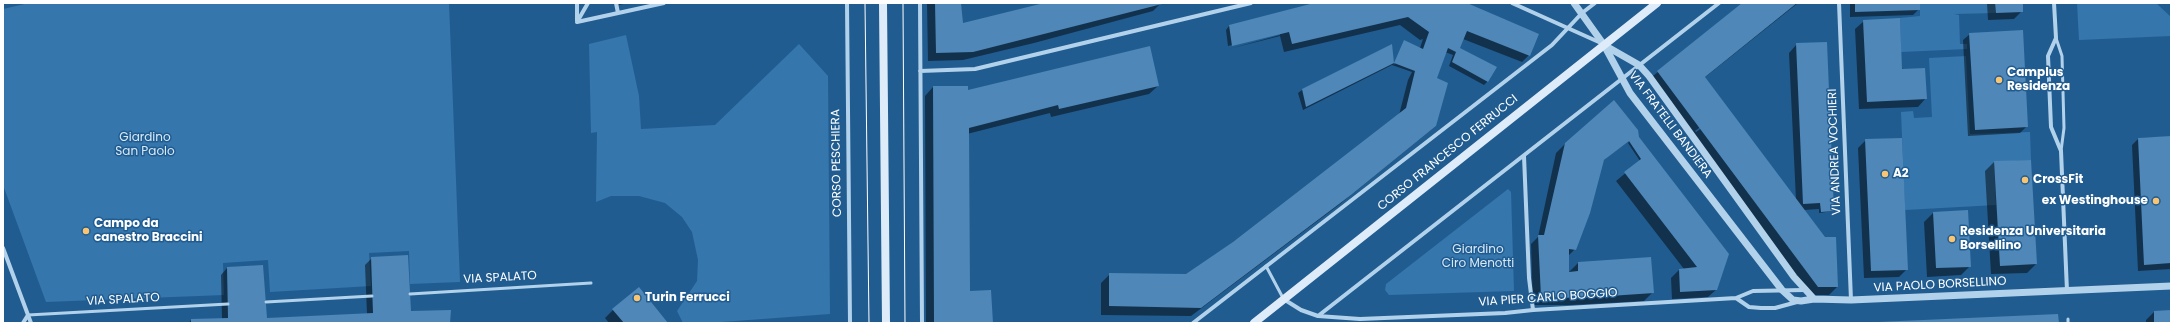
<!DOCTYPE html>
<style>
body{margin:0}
#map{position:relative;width:2174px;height:326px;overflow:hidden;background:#215c90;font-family:Poppins,sans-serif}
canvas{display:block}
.frame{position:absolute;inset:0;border:4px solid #fff;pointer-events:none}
</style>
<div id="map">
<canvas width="2174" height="326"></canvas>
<div class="frame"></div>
</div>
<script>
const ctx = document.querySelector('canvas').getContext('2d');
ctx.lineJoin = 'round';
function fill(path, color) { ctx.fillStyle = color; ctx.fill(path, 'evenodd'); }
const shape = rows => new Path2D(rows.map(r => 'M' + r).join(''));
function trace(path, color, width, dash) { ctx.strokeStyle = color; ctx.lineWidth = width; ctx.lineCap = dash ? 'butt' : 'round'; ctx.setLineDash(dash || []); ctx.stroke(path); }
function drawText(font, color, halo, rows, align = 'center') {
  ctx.font = font + ' Poppins,sans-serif'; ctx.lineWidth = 3; ctx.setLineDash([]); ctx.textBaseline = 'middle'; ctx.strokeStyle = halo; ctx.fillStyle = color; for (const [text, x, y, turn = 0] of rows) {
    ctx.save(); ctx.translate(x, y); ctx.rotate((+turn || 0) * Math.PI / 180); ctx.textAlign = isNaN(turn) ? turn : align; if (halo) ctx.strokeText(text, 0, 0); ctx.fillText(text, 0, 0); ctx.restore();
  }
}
const green = shape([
 [29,3,449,3,460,282,410,284,409,251,369,253,371,286,270,292,268,260,223,263,224,295,46,302,3,185,3,9],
 [1920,3,1995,3,1996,13,1954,14,1959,15,1960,44,1967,44,1967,49,1901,52,1900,18,1920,16],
 [2077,3,2156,3,2171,17,2171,36,2079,40],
 [626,35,639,96,641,129,715,125,799,44,828,76,830,314,708,323,683,323,677,311,697,281,698,260,692,232,682,217,665,203,639,196,611,196,596,202,597,132,591,133,589,44],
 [1966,56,1970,134,2030,132,2031,160,1994,162,1996,205,1905,210,1901,112,1913,111,1914,118,1932,117,1929,58],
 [1508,189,1511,192,1514,291,1389,295,1385,290,1386,284]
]);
const shadow = shape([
 [619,3,628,3,619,5],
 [927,3,960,3,962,24,1048,3,1161,3,1153,11,1034,43,963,60,928,61],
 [1318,3,1464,3,1529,55,1522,62,1463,39,1459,49,1488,81,1484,85,1449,66,1453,55,1445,52,1436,78,1436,126,1340,204,1191,316,1101,315,1101,283,1110,274,1187,275,1234,242,1399,115,1408,80,1412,72,1392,65,1303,110,1298,93,1302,90,1391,45,1394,65,1404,42,1420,48,1423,39,1420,40,1400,25,1284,52,1280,36,1229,49,1280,35,1280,33,1228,46,1226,30,1229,26],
 [1743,3,1798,3,1704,78,1796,200,1789,53,1797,44,1833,211,1819,213,1819,209,1804,210,1837,287,1829,295,1810,295,1648,80],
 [1719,113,1719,116,1696,132,1695,131],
 [1850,3,1919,3,1919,9,1913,15,1850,17],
 [1987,3,2022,3,2022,11,2014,19,1988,20],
 [1864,21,1926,98,1918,107,1859,109,1855,29],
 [1970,34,2027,126,2020,133,1968,136,1963,40],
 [1158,86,1149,94,1051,117,1050,113,967,134,969,292,992,323,926,323,925,96,933,87,967,92],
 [1638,132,1638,138,1717,289,1708,297,1672,299,1671,278,1679,270,1684,269,1616,181,1640,161,1628,143],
 [2171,137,2171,269,2138,271,2132,145,2139,138],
 [1628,139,1603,161,1575,249,1568,256,1568,273,1578,263,1650,258,1652,293,1644,301,1571,305,1533,305,1531,244,1538,237,1556,153,1566,143],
 [1866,140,1907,269,1899,277,1864,278,1858,148],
 [1994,162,2036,264,2027,273,1991,274,1985,171],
 [1933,213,1970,266,1961,275,1927,277,1924,222],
 [372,258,410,313,449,323,189,323,191,320,222,319,221,275,227,268,266,319,367,314,365,265],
 [613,310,667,323,609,323,605,318],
 [2171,311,2171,323,2146,323,2146,320,2154,312]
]);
const building = shape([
 [935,3,961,3,963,23,1044,3,1162,4,973,52,936,53],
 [1314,3,1467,3,1539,34,1530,56,1467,31,1460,48,1497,67,1488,82,1452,62,1456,52,1448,48,1437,78,1448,83,1436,126,1351,195,1201,308,1109,306,1109,273,1186,274,1233,242,1406,108,1415,71,1394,63,1306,107,1302,89,1392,44,1394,63,1404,40,1423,49,1429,32,1408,17,1292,44,1289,32,1232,46,1229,25],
 [1742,3,1797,3,1705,77,1825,237,1836,237,1838,287,1818,287,1657,71],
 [1855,3,1920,3,1920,10,1855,12],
 [1995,3,2023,3,2023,12,1996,13],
 [1900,18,1902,69,1925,68,1927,99,1867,102,1863,20],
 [2023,30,2028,127,1975,130,1969,33],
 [1827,42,1834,211,1821,212,1820,203,1803,204,1796,43],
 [1150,46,1159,86,1059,109,1058,105,969,128,970,291,991,290,993,323,934,323,933,86,968,86,968,90],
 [1614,100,1638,130,1639,137,1729,254,1717,290,1680,292,1679,269,1697,267,1624,172,1641,159,1629,141,1604,160,1590,213,1576,250,1569,249,1569,272,1578,271,1578,262,1651,257,1654,293,1580,298,1541,297,1538,235,1544,235,1565,143],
 [2171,136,2171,263,2144,265,2138,138],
 [1902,138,1908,270,1871,271,1865,139],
 [2031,160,2037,264,2000,266,1994,161],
 [1968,210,1971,267,1936,268,1933,212],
 [408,255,411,311,451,310,450,323,191,323,191,319,228,318,227,267,263,265,267,318,373,313,371,257],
 [639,287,668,323,624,323,612,309],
 [2171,310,2171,323,2154,323,2154,311],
 [2058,314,2059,323,1878,323,1878,322]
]);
const service = shape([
 [2056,38,2062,56,2064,128,2061,151],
 [1266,266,1283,298],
 [410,294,591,283],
 [266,302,372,296],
 [28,315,228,304],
 [2068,319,2068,323]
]);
const minor = shape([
 [616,3,618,13],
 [847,3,850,323],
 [920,3,922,323],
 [1512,3,1601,43],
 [1839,3,1851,300],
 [2054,3,2056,38,2048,56,2051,127,2061,151,2067,291],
 [577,21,577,3],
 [577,22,664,3],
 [577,22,588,3],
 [920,71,975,69,1251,3],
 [1524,156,1529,278,1533,310],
 [3,248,31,323],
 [1736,298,1753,291,1804,290],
 [1285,300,1301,310,1318,316,1360,319,1505,313,1533,310,1736,298,1749,307,1761,308,1775,308,1797,302],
 [1318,316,1719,3],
 [23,323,28,315],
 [1193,323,1552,45,1582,13,1595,3]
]);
const tertiary = shape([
 [1574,3,1604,45,1630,93,1782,290,1793,300,1801,301,1814,299,1851,300,2171,286],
 [1604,45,1639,65,1649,76,1794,277,1814,299]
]);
const secondary = shape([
 [883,3,886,323],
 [1254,323,1657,3]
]);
const tram = shape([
 [865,3,869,323],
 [903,3,905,323]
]);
const markers = [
 [1999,80,4,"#f9c573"],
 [1885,174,4,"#f9c573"],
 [2025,180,4,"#f9c573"],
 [2156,201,4,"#f9c573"],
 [86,231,4,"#f9c573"],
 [1952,239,4,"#f9c573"],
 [637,298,4,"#f9c573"]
];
const poiNames = [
 ["Camplus",2007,73],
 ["Residenza",2007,87],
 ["A2",1893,174],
 ["CrossFit",2033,180],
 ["ex Westinghouse",2148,201,"right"],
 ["Campo da",94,224],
 ["canestro Braccini",94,238],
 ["Residenza Universitaria",1960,232],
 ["Borsellino",1960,246],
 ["Turin Ferrucci",645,298]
];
const streetNames = [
 ["VIA FRATELLI BANDIERA",1670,125,53],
 ["VIA ANDREA VOCHIERI",1835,152,-92],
 ["CORSO FRANCESCO FERRUCCI",1448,153,-39],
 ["CORSO PESCHIERA",837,163,-91],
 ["VIA SPALATO",500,278,-3],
 ["VIA PAOLO BORSELLINO",1940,285,-3],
 ["VIA PIER CARLO BOGGIO",1548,298,-4],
 ["VIA SPALATO",123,300,-3]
];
const parkNames = [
 ["Giardino",145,138],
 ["San Paolo",145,152],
 ["Giardino",1478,250],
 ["Ciro Menotti",1478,264]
];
fill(green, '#3576ad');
fill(shadow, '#0007');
fill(building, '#4e87b8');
trace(service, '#b2d2ec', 3);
trace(minor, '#b2d2ec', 4);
trace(tertiary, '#b2d2ec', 7);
trace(secondary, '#deecf9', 8);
trace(tram, '#fff', 1);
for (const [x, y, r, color] of markers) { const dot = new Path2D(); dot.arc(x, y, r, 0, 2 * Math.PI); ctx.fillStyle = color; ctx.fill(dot); trace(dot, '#215c90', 1.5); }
drawText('bold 12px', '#fff', '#215c90', poiNames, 'left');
drawText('12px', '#fff', '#215c90', streetNames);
drawText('12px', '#d7eaf9', '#215c90', parkNames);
</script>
